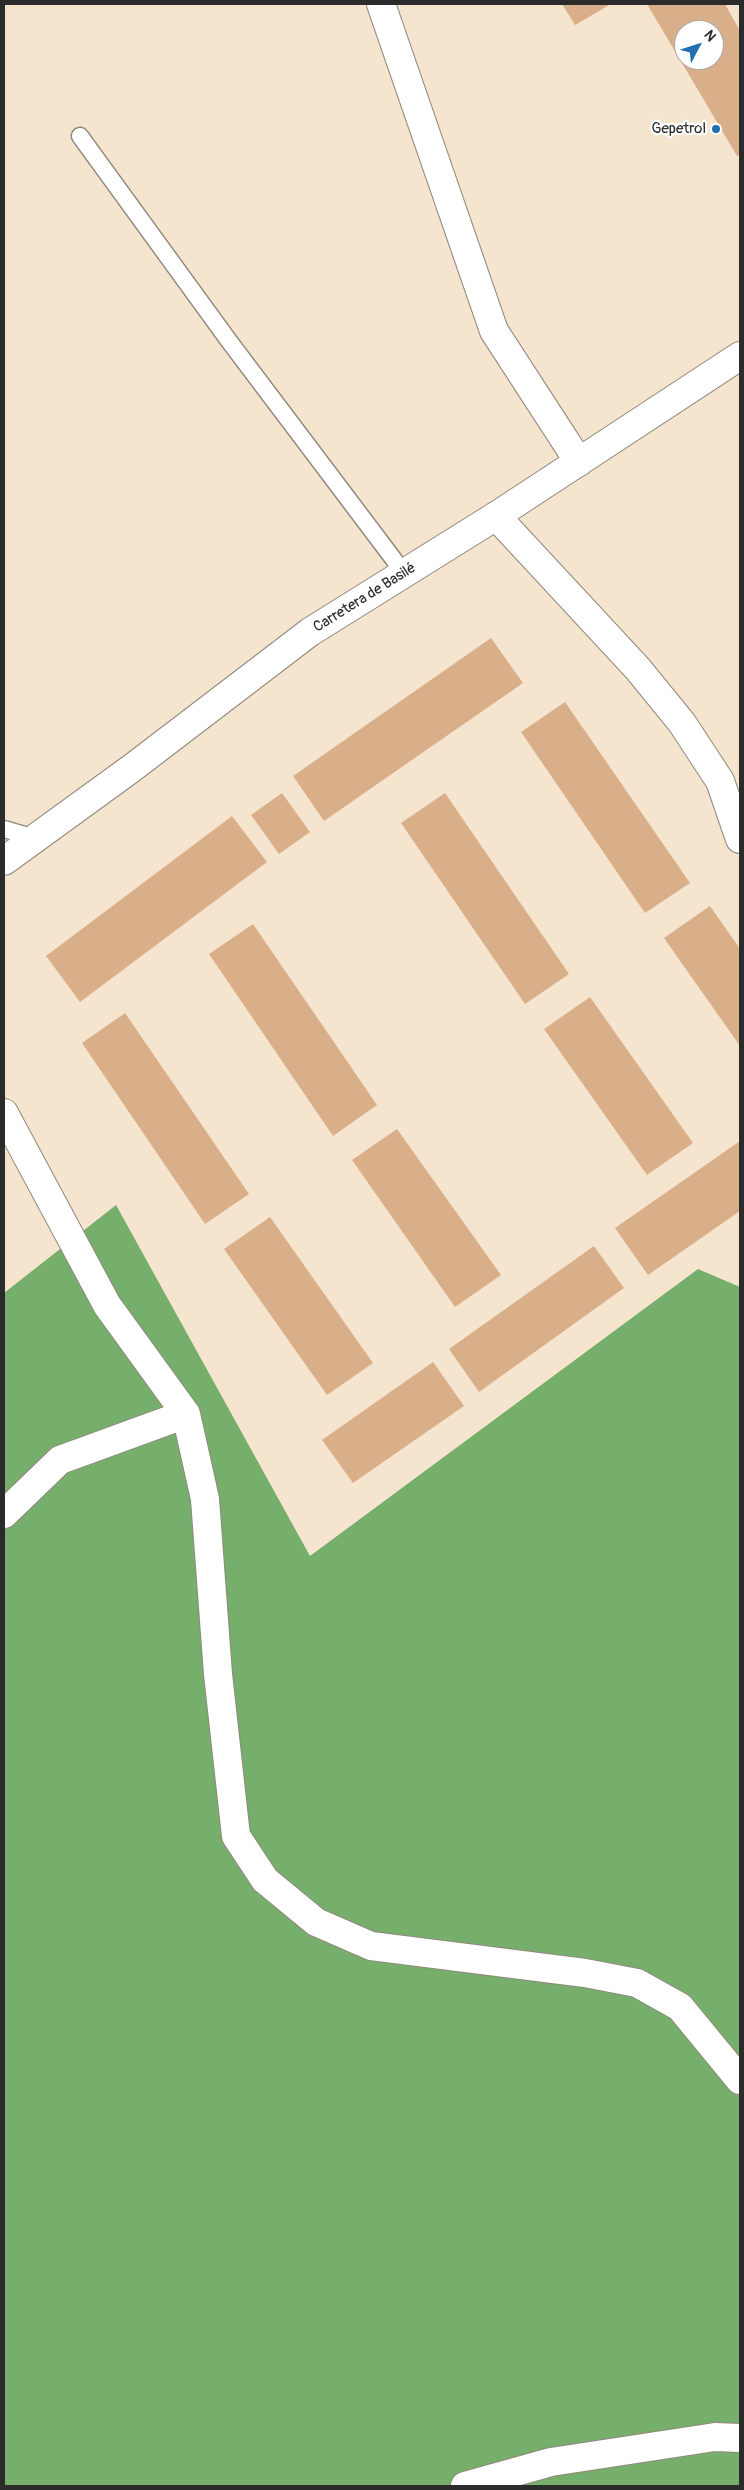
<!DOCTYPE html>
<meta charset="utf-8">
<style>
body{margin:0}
#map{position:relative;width:744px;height:2490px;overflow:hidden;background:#f6e5ce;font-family:Pangolin,sans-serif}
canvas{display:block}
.frame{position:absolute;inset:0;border:5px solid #2b2b2b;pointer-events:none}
.north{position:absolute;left:674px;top:20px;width:50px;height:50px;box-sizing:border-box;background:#fff;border:1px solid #aaa;border-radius:50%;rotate:50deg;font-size:14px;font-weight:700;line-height:20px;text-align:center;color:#2b2b2b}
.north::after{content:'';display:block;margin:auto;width:18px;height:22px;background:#1f6fb2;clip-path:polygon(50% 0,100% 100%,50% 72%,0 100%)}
</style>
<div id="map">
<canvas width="744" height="2490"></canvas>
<div class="frame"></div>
<div class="north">N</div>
</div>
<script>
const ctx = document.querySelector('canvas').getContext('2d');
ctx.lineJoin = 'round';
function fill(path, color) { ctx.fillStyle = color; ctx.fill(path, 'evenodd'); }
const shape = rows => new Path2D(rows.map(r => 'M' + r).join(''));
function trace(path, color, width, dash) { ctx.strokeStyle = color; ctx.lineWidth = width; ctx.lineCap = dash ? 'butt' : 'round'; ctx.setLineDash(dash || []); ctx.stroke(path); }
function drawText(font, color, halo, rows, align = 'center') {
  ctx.font = font + ' Pangolin,sans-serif'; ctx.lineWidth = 4.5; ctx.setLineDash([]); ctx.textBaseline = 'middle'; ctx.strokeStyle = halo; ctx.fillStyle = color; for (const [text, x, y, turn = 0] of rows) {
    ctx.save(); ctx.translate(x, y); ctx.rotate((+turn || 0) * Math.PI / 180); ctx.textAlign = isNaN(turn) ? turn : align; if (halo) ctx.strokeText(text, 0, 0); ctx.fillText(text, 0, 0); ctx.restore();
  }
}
const forest = shape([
 [116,1205,310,1556,698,1269,740,1287,740,2486,4,2486,4,1293]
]);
const building = shape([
 [562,4,611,4,575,25],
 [647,4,725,4,740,31,740,155,737,156],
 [684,30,714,30,714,60,684,60],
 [491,638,523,683,324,821,293,776],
 [565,702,690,883,645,913,521,732],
 [282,793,310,832,279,854,251,815],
 [445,793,569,974,525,1004,401,823],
 [232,816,267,862,80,1002,46,956],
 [710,906,740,949,740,1046,664,938],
 [253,924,377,1105,333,1136,209,954],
 [590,997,693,1143,647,1175,544,1029],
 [125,1013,249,1194,205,1224,82,1043],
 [397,1129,501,1275,455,1307,352,1160],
 [740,1141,740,1211,648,1275,615,1228],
 [270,1217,373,1363,327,1395,224,1249],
 [594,1246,624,1288,479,1392,449,1349],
 [433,1362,464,1406,353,1483,322,1440]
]);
const service = shape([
 [80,136,229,341,404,573],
 [4,829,35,838]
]);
const minor = shape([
 [381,4,494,331,579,462],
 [496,516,638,669,682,723,720,781,740,839],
 [4,1113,107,1305,186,1414,205,1499,218,1674,236,1836,265,1880,316,1922,371,1946,585,1973,637,1983,680,2007,740,2080],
 [4,1514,60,1460,186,1414],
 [465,2486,551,2462,715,2437,740,2438]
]);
const tertiary = shape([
 [4,861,132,768,310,632,496,516,740,356]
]);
const markers = [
 [716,129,5,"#1f6fb2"]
];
const poiNames = [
 ["Gepetrol",706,129]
];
const streetNames = [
 ["Carretera de Basilé",365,598,-32]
];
fill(forest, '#76ae6c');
fill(building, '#d9af8a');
trace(service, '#90887c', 19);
trace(minor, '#90887c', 30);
trace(tertiary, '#90887c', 30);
trace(service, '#fff', 16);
trace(minor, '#fff', 28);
trace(tertiary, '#fff', 28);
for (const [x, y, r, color] of markers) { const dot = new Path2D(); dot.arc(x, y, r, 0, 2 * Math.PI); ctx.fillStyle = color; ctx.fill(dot); trace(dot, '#fff', 2); }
drawText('15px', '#2b2b2b', '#fff', poiNames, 'right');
drawText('15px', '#2b2b2b', '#fff', streetNames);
</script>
